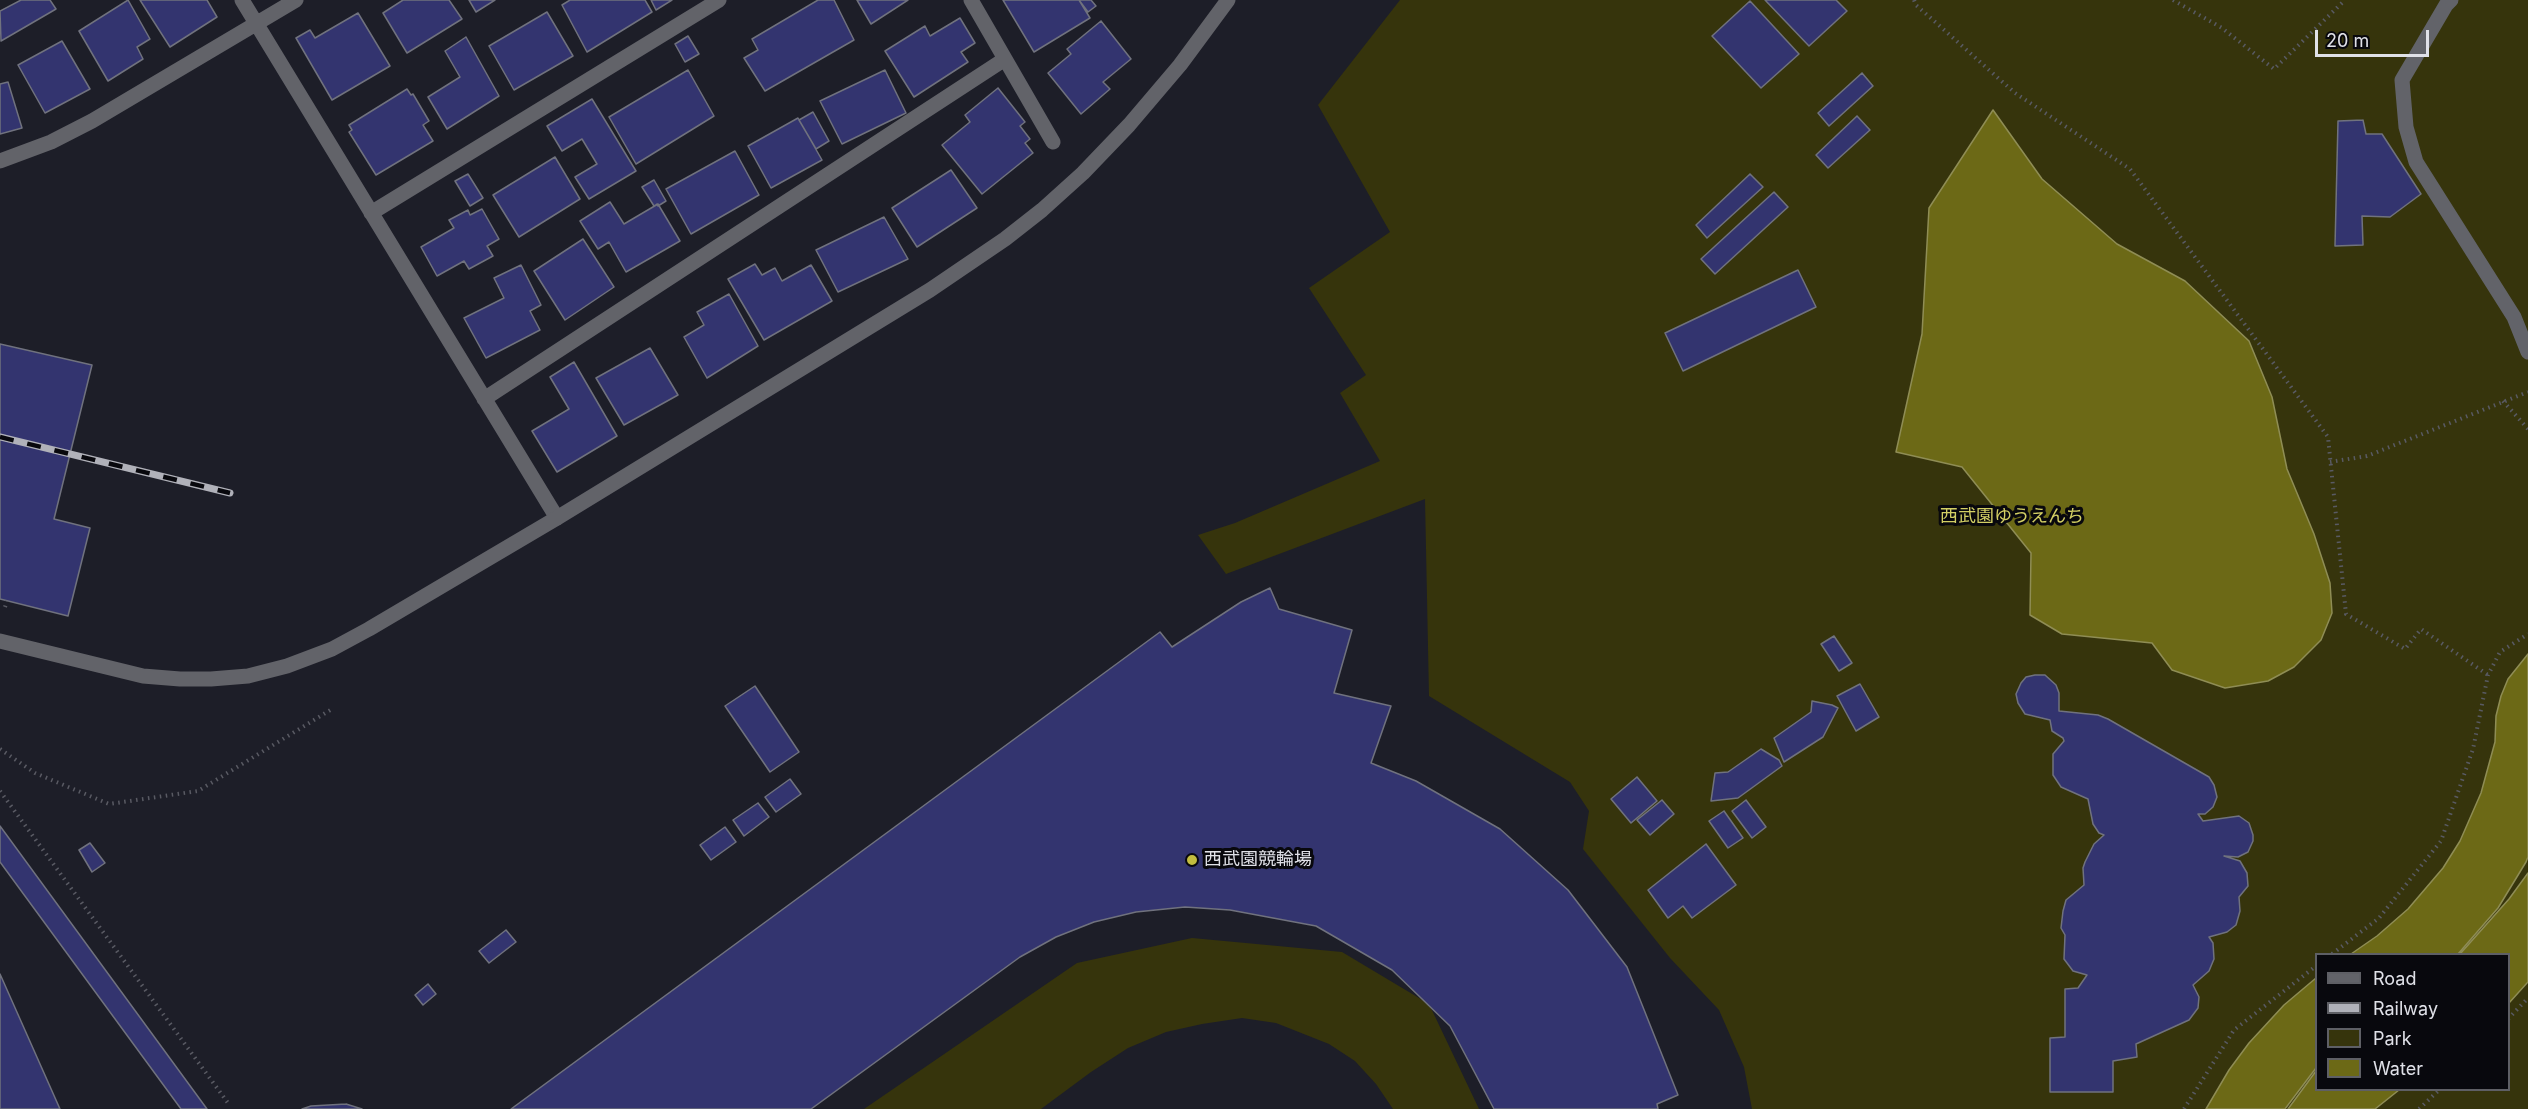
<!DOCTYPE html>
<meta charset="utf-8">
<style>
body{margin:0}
#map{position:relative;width:2528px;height:1109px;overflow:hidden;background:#1d1e28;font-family:Inter,sans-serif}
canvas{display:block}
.legend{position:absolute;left:2315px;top:953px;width:195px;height:138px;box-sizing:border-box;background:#08080d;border:2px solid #5e5f65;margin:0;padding:8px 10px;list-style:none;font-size:18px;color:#e0e1e8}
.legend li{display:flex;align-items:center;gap:12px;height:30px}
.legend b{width:30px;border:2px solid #5e5f65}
.scale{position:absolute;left:2315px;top:30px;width:114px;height:27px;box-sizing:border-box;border:3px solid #e0e1e8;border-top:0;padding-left:8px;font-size:18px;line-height:21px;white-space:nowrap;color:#e0e1e8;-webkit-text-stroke:4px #08080d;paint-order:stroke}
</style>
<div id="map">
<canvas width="2528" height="1109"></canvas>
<ul class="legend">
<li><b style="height:8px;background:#626369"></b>Road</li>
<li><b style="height:8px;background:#b0b1b9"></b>Railway</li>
<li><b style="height:16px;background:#36340c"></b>Park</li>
<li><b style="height:16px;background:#6c6916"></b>Water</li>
</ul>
<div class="scale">20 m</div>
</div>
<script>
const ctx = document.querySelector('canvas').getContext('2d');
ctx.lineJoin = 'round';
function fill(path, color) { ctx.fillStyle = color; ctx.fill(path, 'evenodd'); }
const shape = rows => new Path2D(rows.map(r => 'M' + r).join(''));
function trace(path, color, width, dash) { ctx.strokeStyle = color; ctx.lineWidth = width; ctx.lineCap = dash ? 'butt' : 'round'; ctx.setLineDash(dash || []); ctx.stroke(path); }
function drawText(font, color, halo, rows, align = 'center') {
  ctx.font = font + ' Inter,"Noto Sans JP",sans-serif'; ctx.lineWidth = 6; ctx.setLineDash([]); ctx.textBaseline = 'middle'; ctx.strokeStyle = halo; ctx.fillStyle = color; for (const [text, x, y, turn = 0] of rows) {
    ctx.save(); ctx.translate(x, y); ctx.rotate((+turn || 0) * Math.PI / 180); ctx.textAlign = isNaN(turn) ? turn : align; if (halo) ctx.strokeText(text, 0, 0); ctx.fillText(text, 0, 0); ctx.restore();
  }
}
const green = shape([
 [1400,0,2528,0,2528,1109,1752,1109,1744,1067,1719,1010,1670,958,1583,849,1589,811,1570,782,1429,696,1425,499,1226,574,1198,535,1235,523,1380,461,1340,393,1366,375,1309,288,1390,232,1318,105],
 [2316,954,2508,954,2508,1090,2316,1090],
 [1192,938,1342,952,1429,1004,1479,1109,1393,1109,1376,1084,1355,1061,1329,1044,1276,1023,1242,1018,1202,1024,1166,1032,1128,1048,1091,1072,1041,1109,864,1109,1077,963]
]);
const water = shape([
 [1993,110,2042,179,2117,244,2185,281,2249,341,2272,397,2287,469,2314,534,2330,583,2332,613,2321,640,2294,667,2268,681,2225,688,2172,670,2152,643,2062,634,2030,615,2031,553,1962,467,1896,452,1922,334,1929,208,1993,110],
 [2528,654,2528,857,2526,862,2498,908,2458,954,2351,954,2377,936,2408,909,2443,868,2460,841,2481,793,2495,742,2496,716,2501,696,2508,679,2528,654],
 [2528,873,2528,982,2509,1003,2508,954,2460,954,2509,899,2528,873],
 [2316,978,2316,1068,2285,1109,2206,1109,2229,1070,2249,1043,2284,1005,2316,978],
 [2316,1071,2316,1090,2399,1090,2375,1109,2288,1109,2316,1071]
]);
const building = shape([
 [21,0,50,0,56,9,1,41,0,11,21,0],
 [128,0,150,39,137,47,143,59,108,81,79,31,128,0],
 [140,0,207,0,217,17,170,47,140,0],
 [403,0,449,0,462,19,407,53,383,13,403,0],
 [469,0,495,0,476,12,469,0],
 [570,0,645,0,652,12,587,52,562,5,570,0],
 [651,0,672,0,656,10,651,0],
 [818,0,834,0,854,40,765,91,744,58,758,50,752,39,818,0],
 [857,0,908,0,871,24,857,0],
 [1003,0,1079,0,1090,18,1034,52,1003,0],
 [1079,0,1091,0,1096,6,1088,12,1079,0],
 [1765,0,1836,0,1847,11,1809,46,1765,0],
 [1750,1,1799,54,1761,88,1712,36,1750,1],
 [547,12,573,56,514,90,489,46,547,12],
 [358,13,390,66,332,100,296,38,310,30,315,38,358,13],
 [960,18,975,43,961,52,968,62,914,97,885,51,925,26,930,36,960,18],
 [1101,21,1131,59,1103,82,1110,89,1081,114,1048,73,1071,54,1067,49,1101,21],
 [688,36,699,54,685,62,675,44,688,36],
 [466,37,499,96,447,129,428,97,460,77,445,51,466,37],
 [62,41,90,89,45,113,18,65,62,41],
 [688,70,714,116,636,164,609,117,688,70],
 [885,70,906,113,842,144,820,101,885,70],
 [1862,73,1873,86,1829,126,1818,113,1862,73],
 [8,82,22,128,0,134,0,84,8,82],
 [998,88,1025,122,1020,126,1030,139,1025,143,1033,153,982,194,942,145,970,122,965,115,998,88],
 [407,89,411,95,413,94,429,121,423,125,433,141,376,175,349,132,352,130,349,125,407,89],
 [592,99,636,171,589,199,575,177,597,164,582,139,562,151,547,126,592,99],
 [813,112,829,141,816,149,799,120,813,112],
 [1857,116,1870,130,1828,168,1816,155,1857,116],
 [798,118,822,160,771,188,748,146,798,118],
 [2363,120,2366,134,2382,134,2421,194,2390,217,2362,216,2363,245,2335,246,2338,121,2363,120],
 [735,151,759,195,691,234,666,189,735,151],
 [555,157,580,199,519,237,493,195,555,157],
 [951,170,977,208,917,247,892,208,951,170],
 [468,174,483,198,470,206,455,181,468,174],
 [1750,174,1763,187,1707,238,1696,225,1750,174],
 [654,180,666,201,658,206,657,204,654,206,642,187,654,180],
 [1774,192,1788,207,1715,274,1701,259,1774,192],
 [610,202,624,224,658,204,680,241,626,272,609,242,598,249,580,221,610,202],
 [482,209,499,239,487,246,493,256,469,269,464,261,437,276,421,247,454,228,449,220,468,210,470,215,482,209],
 [884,217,908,259,838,292,816,250,884,217],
 [583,239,614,287,565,320,534,271,583,239],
 [755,264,762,275,775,268,782,281,811,265,832,301,764,340,728,279,755,264],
 [521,265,541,305,530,311,540,330,486,358,464,318,504,298,494,278,521,265],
 [1798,270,1816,307,1683,371,1665,333,1798,270],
 [729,294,758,346,707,378,684,337,704,325,697,312,729,294],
 [0,344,92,365,54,519,90,528,68,616,0,599,0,344],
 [650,348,678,395,624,425,596,378,650,348],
 [574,362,617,436,557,472,532,431,569,409,550,377,574,362],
 [1270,588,1279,609,1352,630,1334,693,1391,706,1371,763,1416,781,1500,829,1568,890,1627,967,1678,1095,1657,1104,1658,1109,1494,1109,1450,1026,1392,970,1316,926,1230,910,1185,907,1136,912,1094,922,1056,937,1020,957,811,1109,511,1109,1160,632,1172,647,1241,602,1270,588],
 [1834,636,1852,663,1839,671,1821,644,1834,636],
 [2035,675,2045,675,2056,685,2059,693,2059,711,2098,715,2108,719,2209,777,2214,785,2217,797,2213,807,2205,814,2198,814,2203,821,2239,816,2249,823,2253,835,2253,841,2248,852,2238,857,2224,856,2240,861,2247,873,2248,886,2239,897,2240,911,2236,925,2227,932,2209,937,2213,943,2214,959,2209,971,2193,985,2199,997,2198,1008,2189,1020,2136,1044,2137,1057,2113,1061,2113,1092,2050,1092,2050,1038,2065,1037,2065,989,2078,988,2087,975,2073,971,2064,959,2065,935,2061,928,2063,911,2066,900,2084,885,2083,868,2085,862,2094,844,2104,835,2099,833,2093,824,2088,799,2061,787,2053,775,2053,754,2064,741,2063,738,2052,731,2050,720,2025,714,2018,703,2016,694,2021,683,2026,677,2035,675],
 [1860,684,1879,717,1856,731,1837,696,1860,684],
 [755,686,799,752,770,772,725,706,755,686],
 [1812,701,1832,705,1838,708,1823,737,1784,762,1774,738,1811,712,1812,701],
 [1761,749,1779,760,1782,766,1738,798,1711,801,1715,773,1728,772,1761,749],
 [1637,777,1657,801,1631,823,1611,799,1637,777],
 [790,779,801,794,776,812,765,797,790,779],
 [1662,800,1674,814,1650,835,1637,820,1662,800],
 [1746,800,1766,827,1752,838,1732,811,1746,800],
 [758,803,769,817,744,836,733,820,758,803],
 [1724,811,1743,838,1728,848,1709,821,1724,811],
 [0,826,207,1109,181,1109,0,862,0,826],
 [725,827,736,842,711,860,700,845,725,827],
 [90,843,105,863,92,872,79,850,90,843],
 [1706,844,1736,885,1692,918,1683,906,1668,918,1648,890,1706,844],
 [506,930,516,942,489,963,479,951,506,930],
 [0,974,60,1109,0,1109,0,974],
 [428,984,436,994,423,1005,415,995,428,984],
 [346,1104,362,1109,302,1109,311,1106,346,1104]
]);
const path = shape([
 [1914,0,1916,5,2015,93,2130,169,2328,437,2346,614,2405,649,2421,629,2488,675],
 [2173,0,2222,28,2274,69,2345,0],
 [2503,401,2528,429],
 [2330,462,2367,456,2528,392],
 [5,607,7,601],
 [0,749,35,773,109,804,198,791,332,709],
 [0,791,228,1103],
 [2332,954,2379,918,2441,841,2473,749,2488,675,2500,652,2528,634],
 [2508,1019,2528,998],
 [2184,1109,2234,1030,2316,966],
 [2419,1109,2439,1090]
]);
const pedestrian = shape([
 [2451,0,2446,5,2402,80,2406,127,2416,162,2514,317,2528,352]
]);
const minor = shape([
 [242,0,557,518],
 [971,0,1053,142],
 [0,161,51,142,92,121,296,0],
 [371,213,719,0],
 [484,399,1005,59]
]);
const tertiary = shape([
 [0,641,143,676,180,679,211,679,248,676,287,666,332,649,369,629,557,518,930,290,1005,239,1042,210,1083,173,1129,125,1180,65,1228,0]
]);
const rail = shape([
 [0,437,230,493]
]);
const markers = [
 [1192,860,6,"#c2bd3f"]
];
const parkNames = [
 ["西武園ゆうえんち",2012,517]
];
const poiNames = [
 ["西武園競輪場",1204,860]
];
fill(green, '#36340c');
fill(water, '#6c6916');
trace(water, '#8f8d55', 1.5);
fill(building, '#33346f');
trace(building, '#70727e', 1.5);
trace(path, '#595a63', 4, [1.5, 4.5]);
trace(pedestrian, '#626369', 15);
trace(minor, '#626369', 15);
trace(tertiary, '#626369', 15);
trace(rail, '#b0b1b9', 7);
trace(rail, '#08080d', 4.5, [14]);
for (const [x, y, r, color] of markers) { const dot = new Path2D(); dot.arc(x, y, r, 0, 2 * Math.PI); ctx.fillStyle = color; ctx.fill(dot); trace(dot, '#08080d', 2); }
drawText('18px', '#d3cf64', '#08080d', parkNames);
drawText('18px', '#e0e1e8', '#08080d', poiNames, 'left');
</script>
